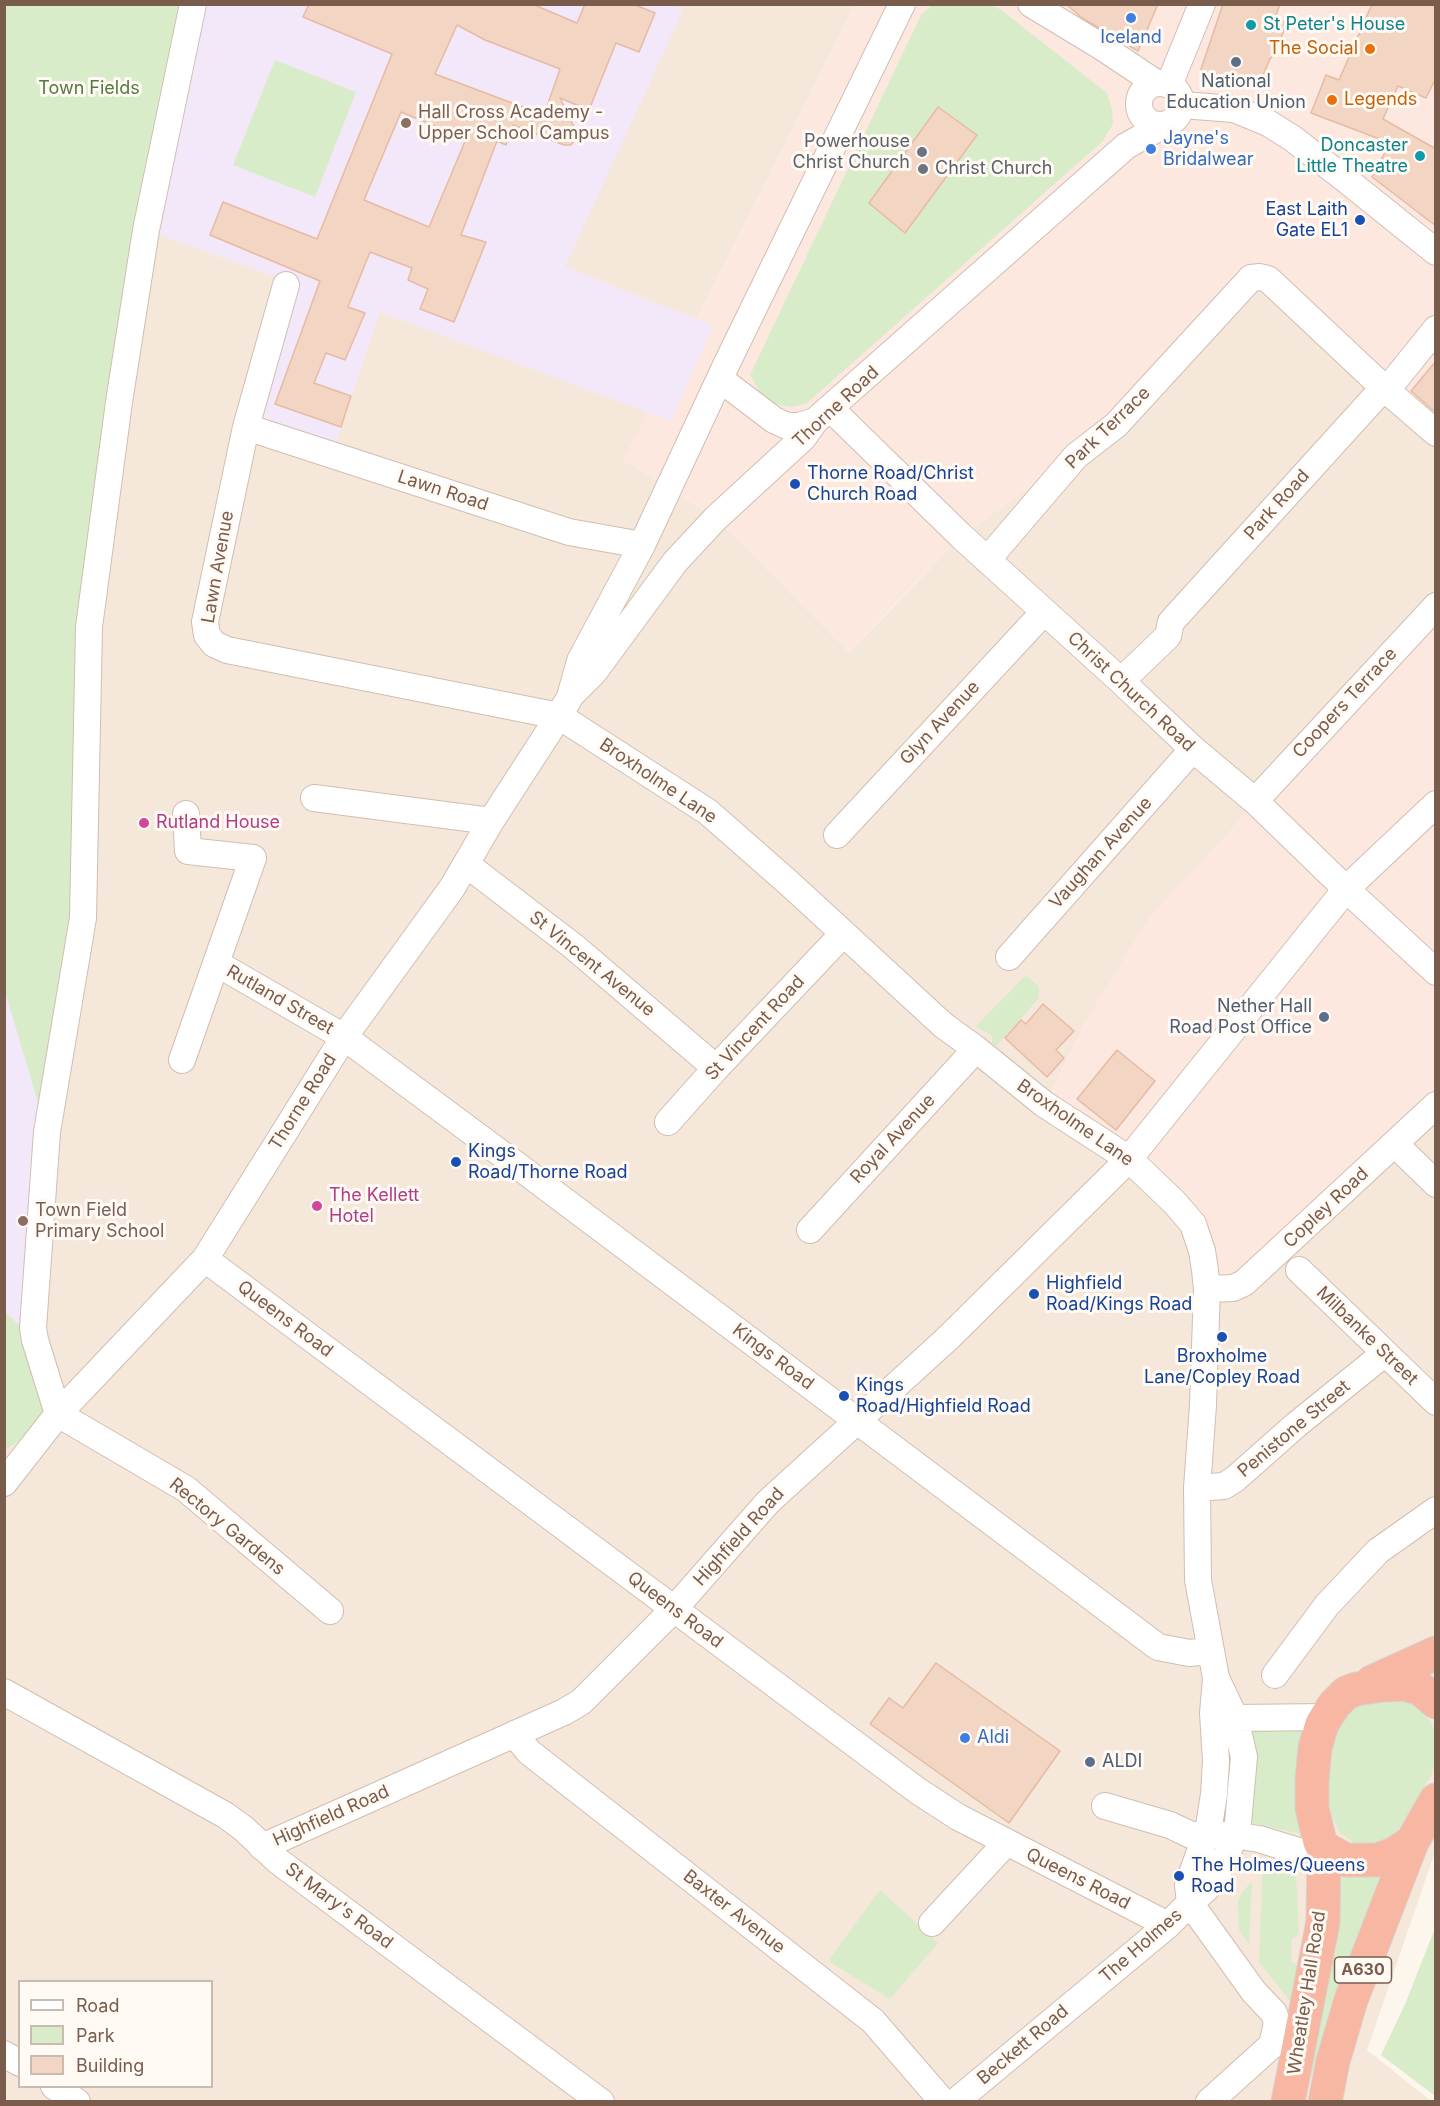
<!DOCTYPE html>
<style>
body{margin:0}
#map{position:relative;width:1440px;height:2106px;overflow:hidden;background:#fdf6ec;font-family:Inter,sans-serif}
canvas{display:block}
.frame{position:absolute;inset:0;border:6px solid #7a5c4d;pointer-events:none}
.legend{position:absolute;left:18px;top:1980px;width:195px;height:108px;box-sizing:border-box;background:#fffaf3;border:2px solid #cabbb1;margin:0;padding:8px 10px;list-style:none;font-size:18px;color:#7a5c4d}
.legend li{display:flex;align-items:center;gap:12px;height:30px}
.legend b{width:30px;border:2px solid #cabbb1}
</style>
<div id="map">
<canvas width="1440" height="2106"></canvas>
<div class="frame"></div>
<ul class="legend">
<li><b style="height:8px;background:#fff"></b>Road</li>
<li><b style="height:16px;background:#d8ecc9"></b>Park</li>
<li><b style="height:16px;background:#f3d5c3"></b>Building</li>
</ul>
</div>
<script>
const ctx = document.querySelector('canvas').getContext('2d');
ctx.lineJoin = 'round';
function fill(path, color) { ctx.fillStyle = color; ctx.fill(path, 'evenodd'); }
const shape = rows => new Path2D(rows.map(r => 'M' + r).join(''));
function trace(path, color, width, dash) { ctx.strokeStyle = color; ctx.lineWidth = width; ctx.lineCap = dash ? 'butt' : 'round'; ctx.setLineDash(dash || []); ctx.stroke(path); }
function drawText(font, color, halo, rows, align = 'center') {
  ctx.font = font + ' Inter,sans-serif'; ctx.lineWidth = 6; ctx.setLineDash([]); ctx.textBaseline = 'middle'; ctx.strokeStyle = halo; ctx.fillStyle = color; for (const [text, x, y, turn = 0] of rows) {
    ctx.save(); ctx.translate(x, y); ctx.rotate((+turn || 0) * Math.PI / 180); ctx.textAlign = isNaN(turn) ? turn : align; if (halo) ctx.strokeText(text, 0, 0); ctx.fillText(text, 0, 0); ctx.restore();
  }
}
const residential = shape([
 [5,5,855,5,722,269,624,460,716,518,849,652,882,619,961,536,1096,440,1260,277,1435,433,1435,606,1085,1023,1050,1094,1435,1105,1435,1852,1367,2050,1431,2101,5,2102],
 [20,1982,212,1982,212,2086,20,2086]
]);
const commercial = shape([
 [855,5,1435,5,1435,433,1268,279,1096,440,961,536,849,652,716,518,623,460,722,269],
 [1435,606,1435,1105,1281,1251,1207,1289,1193,1224,1050,1094,1085,1023,1146,922]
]);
const education = shape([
 [670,4,683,10,565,267,713,326,671,421,380,312,336,442,261,417,295,284,160,235,201,5],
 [4,988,47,1132,35,1340,5,1311]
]);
const green = shape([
 [4,5,193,5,89,627,83,918,47,1132,4,988],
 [932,5,988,5,1000,9,1107,93,1112,109,1113,124,1103,141,806,404,789,407,765,401,750,375,921,15],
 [275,60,356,92,315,197,233,165],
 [1026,975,1039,987,1039,998,996,1046,992,1043,992,1036,976,1026],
 [4,1311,35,1340,58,1414,5,1450],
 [1377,1697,1412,1701,1422,1711,1433,1726,1435,1737,1435,1759,1432,1774,1398,1830,1391,1839,1378,1844,1363,1845,1353,1842,1340,1833,1331,1814,1328,1789,1330,1764,1334,1738,1340,1723,1362,1701],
 [1310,1724,1299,1813,1301,1834,1248,1822,1251,1728],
 [1263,1859,1287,1863,1296,1873,1299,1934,1292,1939,1291,1961,1299,1966,1294,2006,1259,1962],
 [1336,1869,1388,1872,1318,2078,1307,2078],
 [1252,1882,1249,1944,1239,1930,1238,1902,1242,1892],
 [880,1890,938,1943,890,1999,828,1961],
 [1435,1928,1435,2096,1381,2055,1406,2002]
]);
const building = shape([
 [309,4,532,4,577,23,585,4,633,4,655,13,639,52,616,43,589,110,560,98,578,135,571,145,564,145,513,125,506,145,497,141,461,235,486,242,454,322,420,309,428,289,408,280,412,268,370,252,348,307,365,313,345,360,326,353,314,383,351,396,341,427,275,404,320,281,210,235,223,202,317,239,392,54,303,17,309,4],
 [457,25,485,40,560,69,544,115,435,74,457,25],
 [401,112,466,139,429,227,364,200,401,112],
 [1066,4,1158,4,1138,51,1082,18,1066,4],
 [1223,4,1280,4,1275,18,1287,23,1275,53,1270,59,1261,80,1252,88,1204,78,1201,69,1223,4],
 [1372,4,1436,4,1436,78,1426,98,1398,86,1383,119,1436,149,1436,226,1372,177,1390,143,1311,113,1326,75,1339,80,1372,4],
 [938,107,977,135,905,233,869,203,938,107],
 [1436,361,1436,413,1411,391,1436,361],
 [1043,1004,1074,1031,1056,1050,1064,1058,1047,1077,1005,1038,1021,1020,1026,1024,1043,1004],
 [1117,1050,1155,1081,1116,1130,1077,1099,1117,1050],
 [936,1663,1060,1751,1009,1823,870,1724,889,1698,903,1708,936,1663]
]);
const minor = shape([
 [193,4,146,230,119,402,89,627,83,918,47,1132,33,1328,35,1340,58,1414,186,1489,330,1611],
 [1031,4,1102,47,1156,83],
 '1139 104a21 21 0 1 1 42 0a21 21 0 1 1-42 0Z',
 [1169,85,1202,4],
 [1182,105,1234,109,1268,123,1292,138,1345,179,1436,252],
 [286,285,246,427,205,622,207,635,214,644,227,650,559,716,708,812,791,885,943,1025,976,1049,1044,1104,1129,1159,1175,1203,1193,1224,1202,1251,1205,1270,1207,1289,1203,1405,1197,1488,1198,1580,1216,1678],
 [720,379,774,420,787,426,799,426,815,421],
 [831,409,961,536,1121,681,1193,749,1255,801,1346,889,1436,972],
 [246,427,569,532,642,545],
 [987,560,1076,456,1116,425,1251,278,1260,277,1268,279,1385,389,1436,433],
 [1121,681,1168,636,1171,622,1377,395,1394,381,1436,329],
 [572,694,594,672,675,562,716,518,803,438,815,421,1126,146,1162,126],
 [314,798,491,821],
 [1255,801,1436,606],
 [837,835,1044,612],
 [466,864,573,946,716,1068],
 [1009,957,1193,749],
 [216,963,344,1037,526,1172,1158,1647,1189,1653,1210,1651],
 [182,1060,253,858,188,851,186,814],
 [668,1122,716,1068,843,934],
 [1395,1144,1436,1184],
 [810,1230,976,1049],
 [205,1259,918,1791,958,1817,1168,1925],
 [1299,1270,1436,1402],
 [1207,1289,1233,1288,1244,1283,1436,1105],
 [4,1483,58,1414,205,1259,344,1037,452,888,491,821,559,716,570,697,580,661,642,545,727,363,902,4],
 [1197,1488,1224,1486,1235,1479,1296,1425,1385,1353],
 [1275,1675,1327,1605,1378,1551,1436,1510],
 [4,1692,225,1815,243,1828,278,1861,601,2102],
 [1228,1730,1235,1718,1326,1717],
 [514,1734,529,1752,873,2021,943,2102],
 [1105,1806,1170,1825,1191,1835,1234,1835,1259,1839,1298,1851],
 [262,1847,564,1712,581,1702,674,1609,768,1502,947,1339,1129,1159,1346,889,1436,804],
 [932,1923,1007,1842],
 [4,2054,20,2063],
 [54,2086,77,2102],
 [955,2102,1168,1925,1190,1903,1206,1889,1217,1874,1229,1850,1238,1823,1244,1757,1235,1718,1216,1678,1213,1713,1216,1761,1214,1794,1209,1826,1188,1885,1190,1903,1254,1992,1274,2013,1277,2023,1272,2045],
 [1209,2102,1272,2045]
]);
const highway = shape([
 [1372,1682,1436,1653],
 [1436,1702,1421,1689,1404,1684,1383,1685,1356,1689,1346,1693,1334,1705,1322,1724,1315,1748,1312,1780,1312,1808,1320,1842,1324,1848,1346,1860,1377,1860,1394,1854,1412,1842,1436,1800],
 [1288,2102,1323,1922,1324,1848],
 [1325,2102,1333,2061,1351,2000,1412,1842]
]);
const markers = [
 [1131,18,6,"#3f7fe0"],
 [1251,25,6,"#0f9aa8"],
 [1370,49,6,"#e8710a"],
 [1236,62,6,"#5c6f8a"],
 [1332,100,6,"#e8710a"],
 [406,123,6,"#8d6e63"],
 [1151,149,6,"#3f7fe0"],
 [922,152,6,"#6b7280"],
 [1420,156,6,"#0f9aa8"],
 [923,169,6,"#6b7280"],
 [1360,220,6,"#1a4fb4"],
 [795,484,6,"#1a4fb4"],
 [144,823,6,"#d1479c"],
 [1324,1017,6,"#5c6f8a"],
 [456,1162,6,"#1a4fb4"],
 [317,1206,6,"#d1479c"],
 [23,1221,6,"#8d6e63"],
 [1034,1294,6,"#1a4fb4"],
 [1222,1337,6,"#1a4fb4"],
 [844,1396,6,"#1a4fb4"],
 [965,1738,6,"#3f7fe0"],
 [1090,1762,6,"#5c6f8a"],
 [1179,1876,6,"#1a4fb4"]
];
const shields = [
 [1363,1970,57]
];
const shieldNames = [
 ["A630",1363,1970]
];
const cultureNames = [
 ["St Peter's House",1263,25],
 ["Doncaster",1408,146,"right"],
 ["Little Theatre",1408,167,"right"]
];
const shopNames = [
 ["Iceland",1131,38,"center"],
 ["Jayne's",1163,139],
 ["Bridalwear",1163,160],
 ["Aldi",977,1738]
];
const foodNames = [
 ["The Social",1358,49],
 ["Legends",1344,100,"left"]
];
const serviceNames = [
 ["National",1236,82],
 ["Education Union",1236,103],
 ["Nether Hall",1312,1007,"right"],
 ["Road Post Office",1312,1028,"right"],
 ["ALDI",1102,1762,"left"]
];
const parkNames = [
 ["Town Fields",89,89]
];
const educationNames = [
 ["Hall Cross Academy -",418,113],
 ["Upper School Campus",418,134],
 ["Town Field",35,1211],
 ["Primary School",35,1232]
];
const worshipNames = [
 ["Powerhouse",910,142],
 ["Christ Church",910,163],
 ["Christ Church",935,169,"left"]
];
const transitNames = [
 ["East Laith",1348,210,"right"],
 ["Gate EL1",1348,231,"right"],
 ["Thorne Road/Christ",807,474],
 ["Church Road",807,495],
 ["Kings",468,1152],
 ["Road/Thorne Road",468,1173],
 ["Highfield",1046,1284],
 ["Road/Kings Road",1046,1305],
 ["Broxholme",1222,1357,"center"],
 ["Lane/Copley Road",1222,1378,"center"],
 ["Kings",856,1386],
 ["Road/Highfield Road",856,1407],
 ["The Holmes/Queens",1191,1866],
 ["Road",1191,1887]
];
const streetNames = [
 ["Thorne Road",836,407,-43],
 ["Park Terrace",1108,428,-44],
 ["Lawn Road",443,491,18],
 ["Park Road",1277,505,-48],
 ["Lawn Avenue",218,567,-80],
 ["Christ Church Road",1131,692,43],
 ["Coopers Terrace",1345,703,-47],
 ["Glyn Avenue",940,723,-47],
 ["Broxholme Lane",658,781,34],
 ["Vaughan Avenue",1101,853,-48],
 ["St Vincent Avenue",592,964,39],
 ["Rutland Street",280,1000,30],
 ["St Vincent Road",755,1028,-47],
 ["Thorne Road",303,1102,-58],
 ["Broxholme Lane",1075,1123,35],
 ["Royal Avenue",893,1139,-47],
 ["Copley Road",1326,1208,-43],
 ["Queens Road",285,1319,37],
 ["Milbanke Street",1367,1336,44],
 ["Kings Road",773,1357,37],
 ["Penistone Street",1294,1429,-40],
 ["Rectory Gardens",227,1527,39],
 ["Highfield Road",739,1537,-48],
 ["Queens Road",675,1610,37],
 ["Highfield Road",331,1816,-24],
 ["Queens Road",1078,1879,27],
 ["St Mary's Road",339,1906,37],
 ["Baxter Avenue",734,1912,38],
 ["The Holmes",1141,1946,-41],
 ["Wheatley Hall Road",1307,1993,-81],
 ["Beckett Road",1023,2045,-40]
];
const hotelNames = [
 ["Rutland House",156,823],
 ["The Kellett",329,1196],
 ["Hotel",329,1217]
];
fill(residential, '#f5e8da');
fill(commercial, '#fde8e0');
fill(education, '#f3e8fa');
fill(green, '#d8ecc9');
fill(building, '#f3d5c3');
trace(building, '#e6bba3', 1.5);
trace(minor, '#d1beb0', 28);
trace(highway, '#dad1cd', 35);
trace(minor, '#fff', 26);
trace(highway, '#f7b7a3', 33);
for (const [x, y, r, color] of markers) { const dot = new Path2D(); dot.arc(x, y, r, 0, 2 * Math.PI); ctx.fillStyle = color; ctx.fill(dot); trace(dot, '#fffaf3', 2); }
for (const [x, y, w] of shields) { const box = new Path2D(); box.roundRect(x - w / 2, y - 13, w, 26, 4.5); ctx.fillStyle = '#fffaf3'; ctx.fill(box); trace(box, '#7a5c4d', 1.5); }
drawText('bold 16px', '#7a5c4d', null, shieldNames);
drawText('18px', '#0d838f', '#fffaf3', cultureNames, 'left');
drawText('18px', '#366cbe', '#fffaf3', shopNames, 'left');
drawText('18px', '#c56008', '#fffaf3', foodNames, 'right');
drawText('18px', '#4e5e75', '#fffaf3', serviceNames);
drawText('18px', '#537a41', '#fffaf3', parkNames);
drawText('18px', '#785e54', '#fffaf3', educationNames, 'left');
drawText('18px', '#5b616d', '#fffaf3', worshipNames, 'right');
drawText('18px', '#164399', '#fffaf3', transitNames, 'left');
drawText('18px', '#7a5c4d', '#fffaf3', streetNames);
drawText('18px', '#b23c85', '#fffaf3', hotelNames, 'left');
</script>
